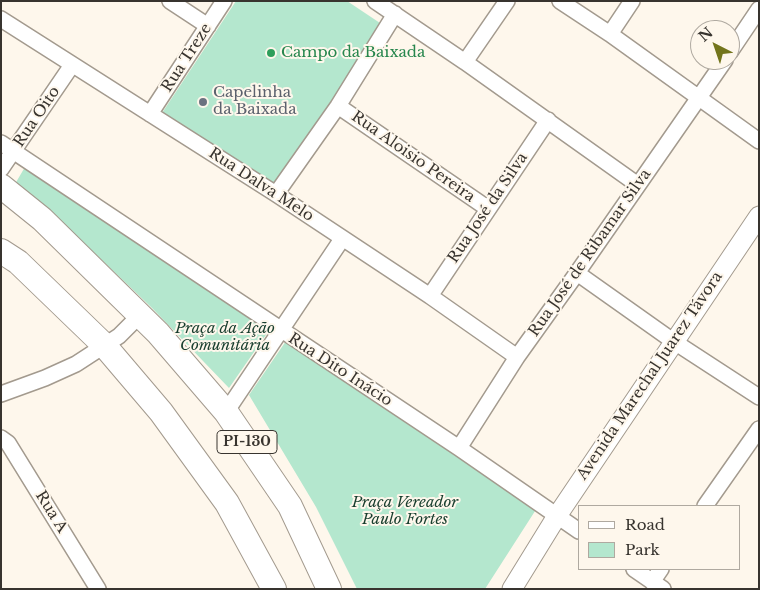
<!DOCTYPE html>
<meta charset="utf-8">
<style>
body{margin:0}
#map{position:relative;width:760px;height:590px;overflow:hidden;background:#fef7ec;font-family:"Libre Baskerville",serif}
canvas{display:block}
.frame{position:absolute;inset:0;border:2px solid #38342f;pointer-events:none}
.legend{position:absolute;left:578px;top:505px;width:162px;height:65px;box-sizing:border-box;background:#fef7ec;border:1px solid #afa9a0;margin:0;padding:6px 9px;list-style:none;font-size:15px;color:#38342f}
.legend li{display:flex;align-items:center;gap:10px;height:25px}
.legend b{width:25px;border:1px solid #afa9a0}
.north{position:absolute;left:690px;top:20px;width:50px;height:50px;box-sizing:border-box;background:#fef7ec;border:1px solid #afa9a0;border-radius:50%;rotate:319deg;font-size:14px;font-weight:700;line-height:20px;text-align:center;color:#38342f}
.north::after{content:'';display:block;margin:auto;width:18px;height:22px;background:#73751c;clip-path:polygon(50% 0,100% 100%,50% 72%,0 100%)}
</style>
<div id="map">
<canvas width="760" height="590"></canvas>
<div class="frame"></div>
<ul class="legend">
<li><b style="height:6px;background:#fff"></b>Road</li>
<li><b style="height:14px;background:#b4e7ce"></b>Park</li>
</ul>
<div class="north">N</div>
</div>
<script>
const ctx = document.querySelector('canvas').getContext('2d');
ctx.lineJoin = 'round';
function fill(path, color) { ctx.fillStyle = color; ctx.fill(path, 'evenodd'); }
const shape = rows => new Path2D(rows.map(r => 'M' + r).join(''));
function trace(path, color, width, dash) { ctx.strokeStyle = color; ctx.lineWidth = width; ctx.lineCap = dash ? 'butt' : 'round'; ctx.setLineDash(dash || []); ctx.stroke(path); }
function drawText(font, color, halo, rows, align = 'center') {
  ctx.font = font + ' "Libre Baskerville",serif'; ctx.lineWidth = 4; ctx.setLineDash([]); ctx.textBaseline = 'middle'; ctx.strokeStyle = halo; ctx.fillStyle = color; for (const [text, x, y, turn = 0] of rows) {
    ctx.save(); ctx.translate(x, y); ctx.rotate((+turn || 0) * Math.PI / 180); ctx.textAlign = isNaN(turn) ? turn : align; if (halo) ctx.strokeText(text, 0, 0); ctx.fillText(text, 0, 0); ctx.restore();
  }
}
const green = shape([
 [236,1,347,1,383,25,275,187,162,113],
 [25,167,270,329,229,388,152,308,62,222,15,184],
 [286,341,537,508,485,589,357,589,316,507,249,395]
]);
const minor = shape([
 [170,1,208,26],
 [375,1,465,62,638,185],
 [560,1,610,34,759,141],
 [1,19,276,194,430,296,517,357],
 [610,34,632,1],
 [730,52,759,9],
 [465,62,507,1],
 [338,106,487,208],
 [150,114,224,1],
 [1,143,459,448,579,531],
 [1,169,72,65],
 [276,194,338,106,395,14],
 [577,273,673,341,759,397],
 [430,296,548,120],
 [1,394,45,378,76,364,119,336,134,321,137,314],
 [226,412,342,239],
 [1,438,8,443,98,589],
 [459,448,517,357,577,273,725,60],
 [705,506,759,429],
 [634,569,663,589],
 [652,582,661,569]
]);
const tertiary = shape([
 [512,589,557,516,759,216]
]);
const primary = shape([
 [1,186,42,219,158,333,226,412,290,506,329,589],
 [1,251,18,262,104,345,161,412,227,503,274,589]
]);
const markers = [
 [271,53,5,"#2e9e5b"],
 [203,102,5,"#6b7280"]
];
const shields = [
 [247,442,60]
];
const shieldNames = [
 ["PI-130",247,442]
];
const leisureNames = [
 ["Campo da Baixada",281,53]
];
const streetNames = [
 ["Rua Treze",187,58,-57],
 ["Rua Oito",37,117,-56],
 ["Rua Aloisio Pereira",413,157,35],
 ["Rua Dalva Melo",261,185,33],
 ["Rua José da Silva",488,208,-56],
 ["Rua José de Ribamar Silva",590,253,-55],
 ["Rua Dito Inácio",340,370,33],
 ["Avenida Marechal Juarez Távora",650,376,-56],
 ["Rua A",51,512,58]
];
const worshipNames = [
 ["Capelinha",213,93],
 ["da Baixada",213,110]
];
const parkNames = [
 ["Praça da Ação",225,329],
 ["Comunitária",225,346],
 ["Praça Vereador",405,503],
 ["Paulo Fortes",405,520]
];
fill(green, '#b4e7ce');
trace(minor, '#a39a8e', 18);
trace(tertiary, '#a39a8e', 21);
trace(primary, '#a39a8e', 26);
trace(minor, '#fff', 15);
trace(tertiary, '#fff', 19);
trace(primary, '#fff', 24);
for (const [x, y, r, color] of markers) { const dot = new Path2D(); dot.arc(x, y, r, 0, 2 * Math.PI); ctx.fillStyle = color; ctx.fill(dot); trace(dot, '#fef7ec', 2); }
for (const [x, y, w] of shields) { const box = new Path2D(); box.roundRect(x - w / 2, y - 11.5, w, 23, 4); ctx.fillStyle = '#fef7ec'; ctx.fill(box); trace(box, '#38342f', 1); }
drawText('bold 14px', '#38342f', null, shieldNames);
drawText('15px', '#27864d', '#fef7ec', leisureNames, 'left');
drawText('15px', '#38342f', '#fef7ec', streetNames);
drawText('15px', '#5b616d', '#fef7ec', worshipNames, 'left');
drawText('italic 15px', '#183e2e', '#fef7ec', parkNames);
</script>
